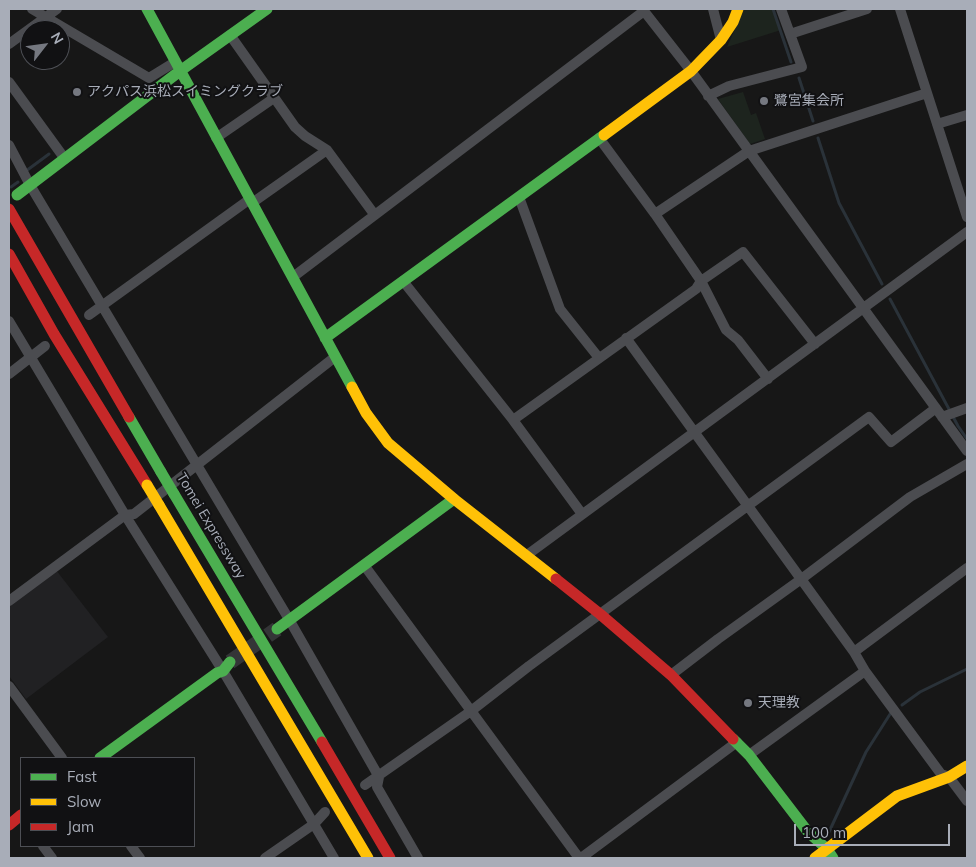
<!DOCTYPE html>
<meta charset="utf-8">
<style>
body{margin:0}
#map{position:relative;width:976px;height:867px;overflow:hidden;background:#171717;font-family:Mulish,sans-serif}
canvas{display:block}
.frame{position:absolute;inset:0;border:10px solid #a8adb8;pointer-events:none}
.legend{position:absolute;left:20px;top:757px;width:175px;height:90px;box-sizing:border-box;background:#111113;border:1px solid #4d4f55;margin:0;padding:6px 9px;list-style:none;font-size:15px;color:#a8adb8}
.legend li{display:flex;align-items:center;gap:10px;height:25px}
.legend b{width:25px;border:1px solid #4d4f55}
.north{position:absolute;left:20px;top:20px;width:50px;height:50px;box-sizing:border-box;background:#111113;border:1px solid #4d4f55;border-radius:50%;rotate:60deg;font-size:14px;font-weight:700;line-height:20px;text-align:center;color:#a8adb8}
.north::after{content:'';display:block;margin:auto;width:18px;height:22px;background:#757880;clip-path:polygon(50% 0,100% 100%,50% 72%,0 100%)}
.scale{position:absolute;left:794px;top:824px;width:156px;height:22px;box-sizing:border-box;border:2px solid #a8adb8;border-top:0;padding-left:6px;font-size:15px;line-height:18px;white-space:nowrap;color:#a8adb8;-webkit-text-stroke:4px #111113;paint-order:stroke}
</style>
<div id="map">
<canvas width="976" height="867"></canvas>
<div class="frame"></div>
<ul class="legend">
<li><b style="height:6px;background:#4caf50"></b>Fast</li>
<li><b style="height:6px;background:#ffc107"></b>Slow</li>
<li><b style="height:6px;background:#c62828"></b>Jam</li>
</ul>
<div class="north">N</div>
<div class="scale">100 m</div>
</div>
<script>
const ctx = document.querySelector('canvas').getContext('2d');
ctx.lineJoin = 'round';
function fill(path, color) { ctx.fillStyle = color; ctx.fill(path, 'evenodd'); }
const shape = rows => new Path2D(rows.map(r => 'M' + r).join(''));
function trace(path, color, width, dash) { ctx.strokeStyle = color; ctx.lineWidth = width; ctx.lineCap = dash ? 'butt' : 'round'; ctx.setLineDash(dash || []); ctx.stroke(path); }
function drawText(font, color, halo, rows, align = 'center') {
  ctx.font = font + ' Mulish,"Noto Sans JP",sans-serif'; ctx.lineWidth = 4; ctx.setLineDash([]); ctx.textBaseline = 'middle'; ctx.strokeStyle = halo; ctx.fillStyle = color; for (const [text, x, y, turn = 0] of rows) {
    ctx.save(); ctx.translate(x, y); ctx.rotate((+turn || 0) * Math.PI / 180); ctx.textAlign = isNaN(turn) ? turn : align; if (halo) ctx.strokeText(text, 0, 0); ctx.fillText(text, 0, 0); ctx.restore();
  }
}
const built = shape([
 [56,570,108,637,26,699,9,676,9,606]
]);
const green = shape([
 [744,9,774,9,781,30,727,47],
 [743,92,751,115,756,113,765,139,750,144,718,99]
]);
const stream = shape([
 [773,9,791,62],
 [799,78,813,121],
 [818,138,839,203,882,284],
 [26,171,49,154],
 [11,187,18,182],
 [890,299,958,426,967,439],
 [902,705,920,692,967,669],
 [829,832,866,752,892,711]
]);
const secondaryTunnel = shape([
 [230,662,277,629]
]);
const street = shape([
 [32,9,149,78,175,62],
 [713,9,721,40],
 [900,9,967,217],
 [644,11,691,71,967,451],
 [790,34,867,9],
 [230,35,295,127,305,136,327,150,374,214],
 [9,44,57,9],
 [9,82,65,159],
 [708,96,729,86,802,67,781,9],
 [937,124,967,115],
 [216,138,274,98],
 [599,138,655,214,701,281,726,330,738,340,768,379],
 [9,145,30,185,290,621,379,777,377,787,418,858],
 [519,197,560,309,599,358],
 [252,203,327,150],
 [655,214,749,151,927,93],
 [293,277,644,11,643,9],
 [403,281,513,420,582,514],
 [89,315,250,199],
 [9,321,125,515,223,671,334,858],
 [626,338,854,652,865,671,941,774,949,777,967,801],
 [9,374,45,346],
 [942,417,967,408],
 [513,420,696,289,701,281,743,252,815,344],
 [527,555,967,232],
 [364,565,579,858],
 [9,601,125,515,134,514,335,357],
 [854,652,967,568],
 [671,675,718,639,800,580,910,497,967,464],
 [9,686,62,758],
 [749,755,865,671],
 [365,785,471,711,529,666,869,417,891,442,936,408],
 [43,846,52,858],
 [131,846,140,858],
 [265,858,314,824,325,812],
 [581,858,737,742]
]);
const fast = shape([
 [147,9,352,387],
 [17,195,180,71,267,9],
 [325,338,604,135],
 [129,417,161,472],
 [174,494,322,742],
 [277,629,454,499],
 [733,739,749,755,808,832,827,849,833,858],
 [100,758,217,673,223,671,230,662]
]);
const slow = shape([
 [604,135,691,71,721,40,733,22,738,9],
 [352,387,366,413,388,443,454,499,556,579],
 [159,505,368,858],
 [815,858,897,796,949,777,967,766]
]);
const jam = shape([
 [9,209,129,417],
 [9,254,54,334,147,485],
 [556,579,600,614,671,675,733,739],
 [322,742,390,858],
 [9,825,21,815]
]);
const fastBridge = shape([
 [161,472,174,494]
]);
const slowBridge = shape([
 [147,485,159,505]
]);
const markers = [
 [77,92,5,"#757880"],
 [764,101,5,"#757880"],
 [748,703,5,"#757880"]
];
const poiNames = [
 ["アクパス浜松スイミングクラブ",87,92],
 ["鷺宮集会所",774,101],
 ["天理教",758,703]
];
const streetNames = [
 ["Tomei Expressway",211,526,59]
];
fill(built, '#212123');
fill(green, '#1d241e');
trace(stream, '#2a3239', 3);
trace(secondaryTunnel, '#343537', 15, [15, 8]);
trace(street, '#4b4c50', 10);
trace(fast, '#4caf50', 11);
trace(slow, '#ffc107', 11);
trace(jam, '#c62828', 11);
trace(fastBridge, '#4caf50', 11);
trace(slowBridge, '#ffc107', 11);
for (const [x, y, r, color] of markers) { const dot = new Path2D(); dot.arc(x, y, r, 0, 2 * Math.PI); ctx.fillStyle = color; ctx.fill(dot); trace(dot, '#111113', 2); }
drawText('14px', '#a8adb8', '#111113', poiNames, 'left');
drawText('14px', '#a8adb8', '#111113', streetNames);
</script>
